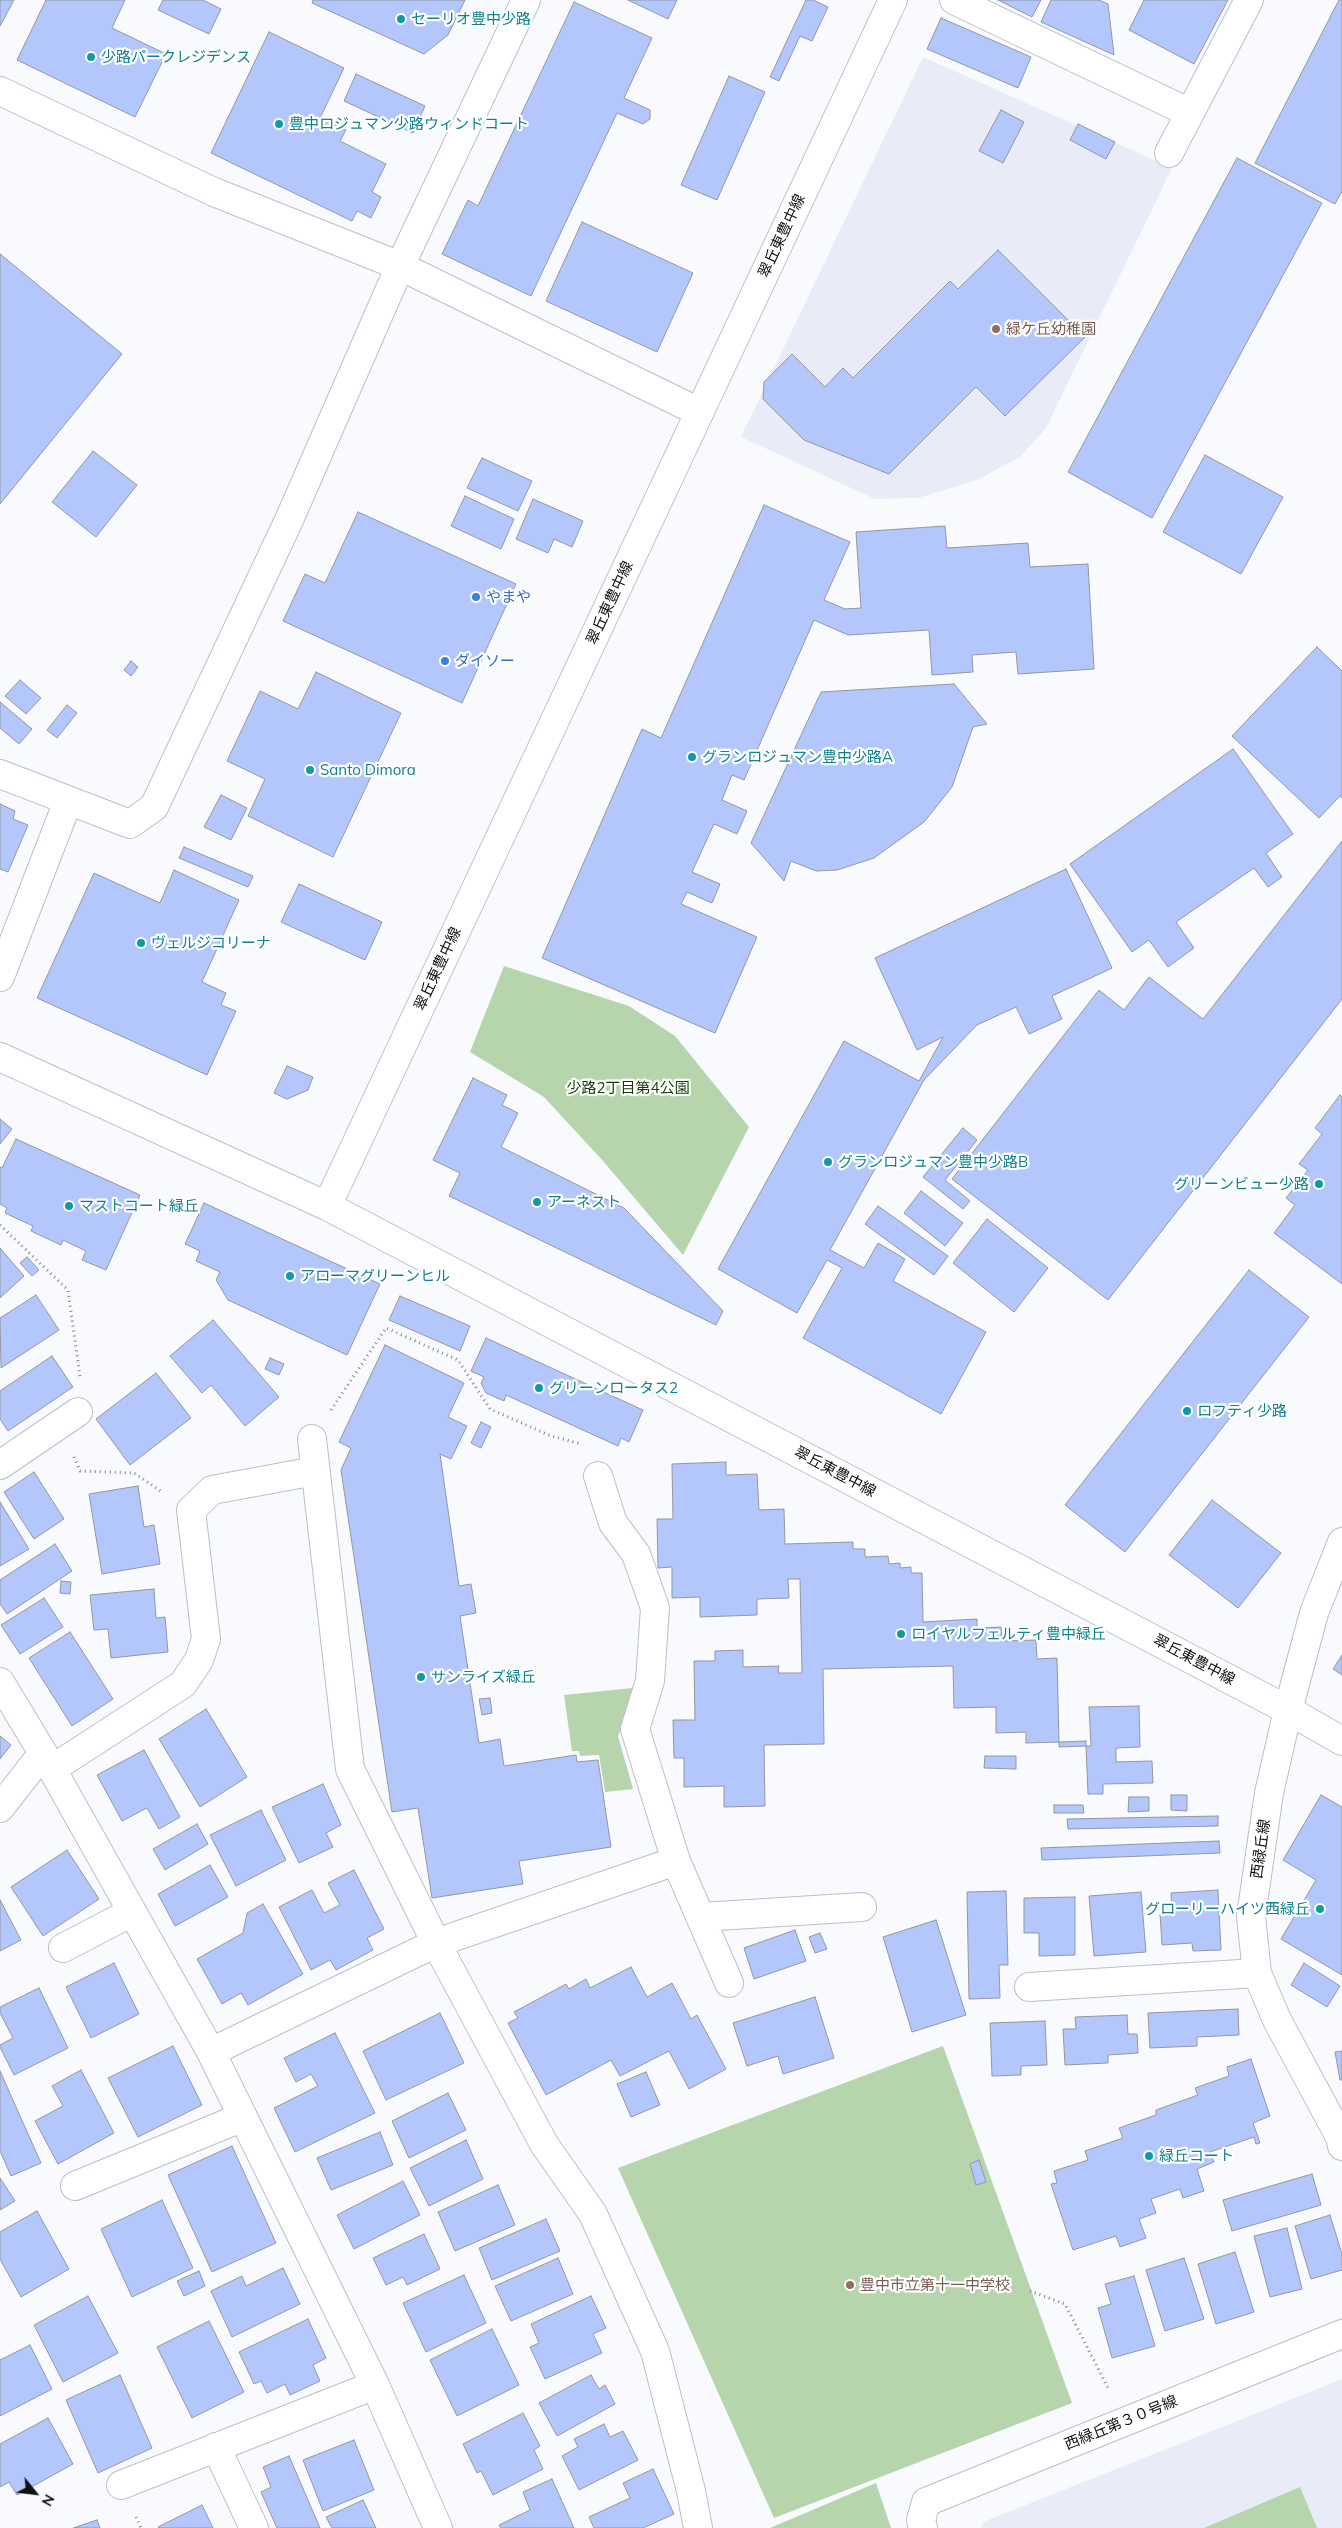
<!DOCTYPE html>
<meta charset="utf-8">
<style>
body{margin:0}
#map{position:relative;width:1342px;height:2528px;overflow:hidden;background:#f8fafe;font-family:Mulish,sans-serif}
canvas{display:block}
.north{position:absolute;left:10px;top:2468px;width:50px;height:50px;-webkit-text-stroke:4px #fff;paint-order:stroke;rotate:119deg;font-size:14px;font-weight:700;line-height:20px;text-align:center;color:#0e1013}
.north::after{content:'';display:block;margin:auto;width:18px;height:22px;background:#0e1013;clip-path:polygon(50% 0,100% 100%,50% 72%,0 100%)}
</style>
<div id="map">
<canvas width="1342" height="2528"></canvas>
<div class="north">N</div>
</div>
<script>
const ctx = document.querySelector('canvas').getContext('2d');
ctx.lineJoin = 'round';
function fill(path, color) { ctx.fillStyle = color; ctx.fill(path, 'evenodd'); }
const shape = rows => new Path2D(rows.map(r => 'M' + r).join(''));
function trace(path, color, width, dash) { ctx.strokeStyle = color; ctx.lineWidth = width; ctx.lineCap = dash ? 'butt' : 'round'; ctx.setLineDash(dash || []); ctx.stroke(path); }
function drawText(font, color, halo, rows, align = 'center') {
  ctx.font = font + ' Mulish,"Noto Sans JP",sans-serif'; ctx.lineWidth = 4.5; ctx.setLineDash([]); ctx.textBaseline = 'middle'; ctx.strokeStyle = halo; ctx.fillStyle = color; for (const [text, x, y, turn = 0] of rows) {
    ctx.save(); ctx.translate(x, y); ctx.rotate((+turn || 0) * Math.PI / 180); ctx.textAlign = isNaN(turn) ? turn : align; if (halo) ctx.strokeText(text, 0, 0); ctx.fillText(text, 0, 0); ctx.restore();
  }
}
const built = shape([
 [923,57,1172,168,1046,428,1020,457,977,480,918,498,875,499,741,437],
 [1342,2379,1342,2528,981,2528,983,2522]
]);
const green = shape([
 [504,966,629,1006,675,1036,749,1127,683,1255,603,1161,544,1097,470,1052],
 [633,1688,633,1698,618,1736,633,1789,605,1792,599,1755,580,1756,579,1751,572,1751,564,1695],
 [943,2046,1072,2403,774,2518,618,2168],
 [876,2483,891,2528,770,2528],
 [1300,2487,1317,2528,1204,2528]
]);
const building = shape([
 [0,0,14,0,0,26,0,0],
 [46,0,125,0,112,28,166,54,135,117,17,60,46,0],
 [163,0,203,0,221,9,209,34,158,10,163,0],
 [313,0,465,0,448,35,424,54,312,3,313,0],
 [628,0,677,0,668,19,628,0],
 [806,0,813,0,828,7,812,41,800,36,779,81,770,77,806,0],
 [998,0,1041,0,1032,17,998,0],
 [1051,0,1099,0,1108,4,1114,55,1041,22,1051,0],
 [1144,0,1228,0,1194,64,1129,30,1144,0],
 [1339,0,1342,0,1342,191,1335,204,1255,163,1339,0],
 [574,2,652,38,624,98,650,110,650,119,643,124,617,113,531,296,442,254,468,200,478,206,574,2],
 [941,18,1031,57,1018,88,927,49,941,18],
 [269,32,344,68,320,118,346,130,340,141,386,164,372,192,381,197,371,218,357,211,352,221,211,153,269,32],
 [356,74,425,106,413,133,344,101,356,74],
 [729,76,765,92,717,200,681,185,729,76],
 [1001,110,1024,122,1003,163,979,151,1001,110],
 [1078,124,1115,142,1106,159,1070,140,1078,124],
 [1237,158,1322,203,1152,518,1068,472,1237,158],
 [582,222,693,273,657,352,546,301,582,222],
 [998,250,1085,337,1005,416,976,387,889,474,804,440,763,399,764,382,792,354,825,387,843,368,853,378,950,281,958,289,998,250],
 [0,254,122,354,0,504,0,254],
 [93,451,137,485,96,537,52,502,93,451],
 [1205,455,1283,497,1241,574,1163,532,1205,455],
 [482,458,532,481,518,511,467,488,482,458],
 [465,496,514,519,501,549,451,526,465,496],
 [533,499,583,521,572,547,554,539,548,553,516,539,533,499],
 [764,505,850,542,824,600,845,609,861,608,856,532,945,526,947,548,1028,543,1030,567,1088,564,1094,669,1018,674,1016,652,972,655,973,672,932,675,929,630,848,635,814,620,744,780,732,775,722,800,747,811,737,834,714,824,692,872,720,884,712,903,687,892,681,904,757,937,715,1033,542,958,642,729,661,738,764,505],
 [358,512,516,584,462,703,283,621,305,574,325,583,358,512],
 [1317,647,1342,671,1342,798,1340,796,1319,818,1232,736,1317,647],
 [131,661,138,667,131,676,124,670,131,661],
 [316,672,401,713,333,857,248,816,265,779,227,761,260,691,298,709,316,672],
 [20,680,41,698,26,714,5,696,20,680],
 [954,684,987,724,973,727,952,787,924,822,874,858,837,870,816,871,791,861,784,881,751,843,821,692,954,684],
 [0,702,32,729,19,744,0,728,0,702],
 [67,705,77,713,57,738,47,730,67,705],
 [1233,749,1293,834,1266,853,1282,877,1268,887,1254,868,1176,922,1194,948,1168,967,1149,940,1132,952,1070,864,1233,749],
 [221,795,247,808,231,840,204,827,221,795],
 [0,804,15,811,13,819,28,825,8,872,0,869,0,804],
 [1342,841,1342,999,1108,1300,952,1179,1099,990,1124,1010,1149,977,1203,1019,1342,841],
 [184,847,253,876,248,887,179,858,184,847],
 [1066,869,1112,968,1052,996,1062,1019,1029,1034,1016,1007,977,1025,924,1080,830,1250,864,1268,878,1243,905,1259,893,1281,986,1332,941,1414,803,1338,842,1268,827,1260,797,1313,718,1269,844,1041,919,1081,943,1037,917,1050,875,958,1066,869],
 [174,870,239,900,202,982,226,993,221,1005,236,1011,207,1075,37,998,94,873,160,903,174,870],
 [299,884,382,922,365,960,281,922,299,884],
 [287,1066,313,1077,308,1090,287,1099,274,1093,287,1066],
 [473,1078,507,1095,502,1105,518,1113,501,1147,624,1208,723,1311,716,1325,449,1196,460,1173,433,1160,473,1078],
 [1340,1095,1342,1097,1342,1284,1274,1233,1295,1205,1286,1198,1308,1170,1299,1164,1322,1134,1315,1128,1340,1095],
 [0,1119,12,1129,0,1144,0,1119],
 [963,1128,977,1140,945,1180,970,1201,963,1209,923,1177,963,1128],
 [16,1139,140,1195,106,1270,82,1260,86,1251,63,1240,61,1245,31,1231,33,1226,5,1213,7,1208,0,1204,0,1167,2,1168,16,1139],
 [921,1191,963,1223,945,1246,904,1213,921,1191],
 [204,1203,380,1284,347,1355,228,1300,216,1280,220,1272,196,1261,200,1251,185,1244,204,1203],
 [878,1206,948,1256,934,1275,865,1224,878,1206],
 [987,1219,1048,1268,1014,1312,953,1263,987,1219],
 [0,1248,24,1276,0,1298,0,1248],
 [27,1257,39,1270,32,1276,20,1263,27,1257],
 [1249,1270,1309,1317,1125,1552,1065,1505,1249,1270],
 [36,1295,59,1330,1,1368,0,1318,36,1295],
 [400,1296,470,1326,460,1351,389,1320,400,1296],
 [213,1320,279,1397,245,1426,211,1385,202,1393,170,1356,213,1320],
 [486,1338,643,1410,629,1442,621,1438,618,1446,506,1395,504,1401,486,1393,481,1383,484,1377,471,1371,486,1338],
 [385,1345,464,1383,448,1417,467,1426,451,1459,440,1454,459,1586,471,1584,476,1613,460,1616,479,1743,500,1739,504,1766,576,1755,577,1762,598,1760,611,1847,519,1861,523,1884,432,1898,418,1808,392,1812,341,1470,351,1448,339,1442,385,1345],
 [52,1356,73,1387,8,1431,0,1419,0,1391,52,1356],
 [270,1358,284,1364,279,1375,265,1369,270,1358],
 [156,1373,191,1418,130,1465,96,1419,156,1373],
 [481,1422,491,1427,481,1448,471,1443,481,1422],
 [726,1462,726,1475,757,1474,759,1510,784,1509,785,1544,853,1542,853,1549,865,1549,865,1557,888,1556,889,1564,900,1563,900,1568,911,1567,911,1573,922,1573,923,1622,977,1619,977,1628,1001,1627,1002,1641,1036,1640,1037,1659,1057,1658,1059,1742,1026,1743,1026,1732,996,1733,996,1707,954,1708,953,1666,823,1669,824,1744,764,1745,765,1806,724,1807,724,1786,684,1787,684,1758,674,1758,673,1720,695,1720,694,1661,715,1661,715,1651,743,1650,743,1667,779,1666,778,1673,802,1673,800,1579,788,1579,789,1598,757,1599,757,1615,700,1617,700,1597,672,1598,672,1567,658,1568,657,1519,673,1519,672,1464,726,1462],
 [34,1472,64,1519,34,1539,4,1492,34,1472],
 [138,1486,144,1527,154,1525,160,1564,102,1574,89,1494,138,1486],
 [1212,1500,1281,1553,1238,1608,1169,1555,1212,1500],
 [0,1502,29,1549,0,1566,0,1502],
 [55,1544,72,1571,7,1614,0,1604,0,1580,55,1544],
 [61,1581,71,1582,70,1594,60,1593,61,1581],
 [154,1589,156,1618,165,1617,168,1652,111,1658,108,1629,94,1630,90,1595,154,1589],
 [44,1598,63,1627,20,1654,1,1625,44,1598],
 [70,1632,113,1699,72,1726,29,1658,70,1632],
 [1342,1655,1342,1675,1333,1669,1342,1655],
 [490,1698,492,1713,482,1715,479,1699,490,1698],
 [1139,1706,1140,1747,1116,1748,1116,1762,1152,1761,1153,1783,1103,1784,1103,1794,1088,1794,1086,1746,1091,1746,1089,1707,1139,1706],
 [206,1709,247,1777,200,1807,159,1739,206,1709],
 [0,1736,11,1745,0,1759,0,1736],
 [1086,1741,1086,1746,1059,1747,1059,1742,1086,1741],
 [144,1750,180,1817,159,1829,147,1808,122,1821,97,1775,144,1750],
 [985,1756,1016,1756,1016,1769,984,1768,985,1756],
 [323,1784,341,1825,326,1833,333,1847,299,1863,272,1807,323,1784],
 [1171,1795,1187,1795,1187,1811,1171,1810,1171,1795],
 [1321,1795,1342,1807,1342,1975,1281,1939,1316,1880,1283,1860,1321,1795],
 [1129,1797,1149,1797,1149,1811,1128,1812,1129,1797],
 [1054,1805,1083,1805,1084,1813,1054,1813,1054,1805],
 [261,1810,286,1860,236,1886,210,1835,261,1810],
 [1218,1816,1218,1826,1068,1829,1067,1819,1218,1816],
 [197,1824,208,1844,165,1870,153,1849,197,1824],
 [1219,1841,1220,1853,1042,1860,1041,1848,1219,1841],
 [67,1850,99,1899,43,1936,11,1887,67,1850],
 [210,1865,228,1897,175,1926,158,1894,210,1865],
 [354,1870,384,1929,367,1938,373,1950,336,1970,330,1960,311,1970,279,1907,312,1890,324,1913,340,1905,328,1883,354,1870],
 [1218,1890,1221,1950,1193,1951,1192,1943,1162,1945,1160,1914,1172,1913,1171,1893,1218,1890],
 [1006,1891,1008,1965,999,1965,1000,1998,969,1999,967,1892,1006,1891],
 [1141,1892,1146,1952,1094,1956,1089,1896,1141,1892],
 [1075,1897,1075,1955,1039,1956,1039,1933,1024,1933,1024,1898,1075,1897],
 [0,1900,21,1940,0,1951,0,1900],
 [263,1904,303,1974,248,2005,241,1993,222,2004,197,1959,243,1933,247,1913,263,1904],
 [936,1920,966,2015,912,2032,883,1937,936,1920],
 [795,1930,806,1961,754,1979,744,1948,795,1930],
 [820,1933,827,1949,815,1953,809,1937,820,1933],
 [114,1963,139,2014,91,2038,66,1987,114,1963],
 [1304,1963,1340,1986,1327,2007,1291,1985,1304,1963],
 [631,1967,647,1997,672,1983,691,2019,697,2015,726,2069,689,2089,669,2051,620,2076,611,2060,546,2095,508,2023,518,2018,514,2012,566,1984,569,1989,586,1979,590,1988,631,1967],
 [39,1988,68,2048,14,2075,0,2047,0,2045,13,2038,0,2013,0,2007,39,1988],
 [815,1997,834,2058,783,2074,778,2056,747,2066,733,2023,815,1997],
 [1238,2009,1239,2035,1197,2037,1197,2046,1150,2048,1148,2013,1238,2009],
 [440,2013,464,2063,386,2100,363,2051,440,2013],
 [1127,2015,1128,2034,1137,2034,1138,2053,1108,2055,1108,2063,1065,2065,1063,2029,1076,2029,1075,2017,1127,2015],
 [1045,2021,1047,2065,1021,2066,1021,2075,992,2076,990,2023,1045,2021],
 [335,2033,375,2113,295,2152,274,2108,318,2086,311,2074,296,2082,284,2058,335,2033],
 [173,2046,202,2105,138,2137,108,2078,173,2046],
 [1342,2051,1342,2080,1340,2080,1335,2052,1342,2051],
 [1251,2059,1270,2116,1253,2123,1260,2143,1256,2144,1254,2137,1210,2152,1214,2162,1197,2169,1204,2191,1183,2198,1180,2189,1151,2199,1156,2213,1139,2219,1146,2238,1120,2247,1116,2236,1073,2250,1051,2184,1057,2183,1054,2171,1088,2160,1085,2151,1123,2138,1119,2128,1156,2115,1156,2110,1198,2095,1195,2088,1229,2076,1227,2067,1251,2059],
 [81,2070,114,2133,58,2164,35,2121,63,2106,52,2086,81,2070],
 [0,2071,41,2163,11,2176,0,2151,0,2071],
 [646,2072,660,2105,631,2117,617,2084,646,2072],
 [448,2093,466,2130,409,2158,392,2121,448,2093],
 [380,2132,393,2165,331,2190,317,2158,380,2132],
 [466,2140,483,2179,429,2206,410,2168,466,2140],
 [232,2146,276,2243,212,2272,168,2175,232,2146],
 [979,2160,986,2182,976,2185,970,2164,979,2160],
 [1312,2174,1321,2205,1232,2231,1223,2200,1312,2174],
 [0,2178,15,2201,0,2210,0,2178],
 [403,2181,420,2215,354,2249,337,2215,403,2181],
 [498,2185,515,2225,455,2251,438,2212,498,2185],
 [162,2200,193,2268,132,2297,101,2229,162,2200],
 [37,2211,69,2269,21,2297,0,2259,0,2232,37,2211],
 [1330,2215,1342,2254,1342,2270,1311,2279,1295,2226,1330,2215],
 [546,2219,560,2251,492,2280,479,2248,546,2219],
 [1287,2228,1302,2289,1270,2297,1254,2236,1287,2228],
 [424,2234,440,2269,407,2285,403,2277,386,2285,373,2258,424,2234],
 [1235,2252,1254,2312,1216,2324,1198,2264,1235,2252],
 [558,2258,573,2294,511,2321,495,2286,558,2258],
 [1184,2258,1204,2319,1165,2331,1146,2270,1184,2258],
 [283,2268,300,2304,232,2337,211,2291,242,2276,246,2286,283,2268],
 [199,2271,205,2286,184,2296,177,2281,199,2271],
 [464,2275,486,2323,426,2352,403,2303,464,2275],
 [1134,2276,1155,2346,1112,2358,1098,2308,1111,2304,1105,2284,1134,2276],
 [88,2296,118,2353,63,2382,34,2325,88,2296],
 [591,2296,606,2328,593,2334,602,2353,545,2379,530,2347,539,2343,531,2324,591,2296],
 [308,2319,326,2358,313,2365,320,2381,290,2395,285,2384,267,2393,261,2381,254,2384,239,2352,308,2319],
 [209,2321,244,2392,192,2418,157,2347,209,2321],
 [492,2329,519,2385,457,2416,430,2360,492,2329],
 [30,2345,52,2389,0,2416,0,2360,30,2345],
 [120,2375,152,2448,98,2473,66,2400,120,2375],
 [591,2375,599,2389,605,2385,615,2404,557,2436,539,2403,591,2375],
 [523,2413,540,2446,534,2450,543,2469,493,2495,481,2471,477,2473,463,2444,523,2413],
 [48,2418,73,2464,17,2495,9,2482,0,2487,0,2444,48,2418],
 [604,2424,610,2437,623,2431,638,2460,579,2490,562,2456,578,2447,574,2439,604,2424],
 [354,2440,374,2490,323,2511,303,2460,354,2440],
 [289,2456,320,2528,277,2528,261,2492,271,2487,263,2467,289,2456],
 [653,2469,674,2514,643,2528,594,2528,589,2517,630,2498,623,2483,653,2469],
 [552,2479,574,2528,501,2528,499,2525,530,2510,523,2492,552,2479],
 [363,2500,376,2528,332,2528,326,2517,363,2500],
 [202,2505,213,2528,159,2528,158,2527,202,2505],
 [97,2520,100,2528,73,2528,97,2520]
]);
const path = shape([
 [0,1225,68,1290,80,1377],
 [331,1410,386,1328,458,1360,490,1409,551,1436,581,1444],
 [74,1457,80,1471,134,1473,162,1492],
 [1030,2291,1065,2304,1109,2390],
 [136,2517,141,2528]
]);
const minor = shape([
 [954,0,1190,113],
 [0,91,214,192,400,266,699,412],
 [1169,153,1249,0],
 [0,774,130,824,154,807,289,520,400,266,526,0],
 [0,977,68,801],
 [0,1057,327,1206,1288,1710,1342,1741],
 [327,1206,893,0],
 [312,1439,350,1769,436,1943,544,2144,593,2214,655,2351,691,2491,698,2528],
 [0,1465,78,1412],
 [1342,1542,1314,1613,1288,1710,1269,1793,1251,1916,1257,1973,1277,2020,1340,2137,1342,2146],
 [0,1682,43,1753,211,2052,375,2385,438,2528],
 [52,1769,183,1684,199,1660,206,1639,191,1510,212,1490,315,1471],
 [0,1808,43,1753],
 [676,1861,729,1983],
 [701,1917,862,1907],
 [63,1948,132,1912],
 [1029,1987,1257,1973],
 [211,2052,436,1943,676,1861,635,1729,650,1681,655,1608,636,1554,613,1523,598,1476],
 [75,2186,243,2117],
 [216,2447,254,2528],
 [121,2485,375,2385],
 [923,2528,921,2520,926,2502,1342,2334]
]);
const markers = [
 [401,19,5,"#0f9aa8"],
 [91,57,5,"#0f9aa8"],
 [279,124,5,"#0f9aa8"],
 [996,329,5,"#8d6e63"],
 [476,597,5,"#3f7fe0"],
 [445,661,5,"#3f7fe0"],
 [692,757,5,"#0f9aa8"],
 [310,770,5,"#0f9aa8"],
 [141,943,5,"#0f9aa8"],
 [828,1162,5,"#0f9aa8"],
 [1319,1184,5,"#0f9aa8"],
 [537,1202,5,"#0f9aa8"],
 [69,1206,5,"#0f9aa8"],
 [290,1276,5,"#0f9aa8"],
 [539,1388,5,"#0f9aa8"],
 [1187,1411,5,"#0f9aa8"],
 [901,1634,5,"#0f9aa8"],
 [421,1677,5,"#0f9aa8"],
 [1320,1909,5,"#0f9aa8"],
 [1149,2156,5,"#0f9aa8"],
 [850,2285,5,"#8d6e63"]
];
const cultureNames = [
 ["セーリオ豊中少路",411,19],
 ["少路パークレジデンス",101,57],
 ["豊中ロジュマン少路ウィンドコート",289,124],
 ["グランロジュマン豊中少路A",702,757],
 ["Santo Dimora",320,770],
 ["ヴェルジコリーナ",151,943],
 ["グランロジュマン豊中少路B",838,1162],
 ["グリーンビュー少路",1309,1184,"right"],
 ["アーネスト",547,1202],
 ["マストコート緑丘",79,1206],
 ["アローマグリーンヒル",300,1276],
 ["グリーンロータス2",549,1388],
 ["ロフティ少路",1197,1411],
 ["ロイヤルフェルティ豊中緑丘",911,1634],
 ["サンライズ緑丘",431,1677],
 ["グローリーハイツ西緑丘",1310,1909,"right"],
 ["緑丘コート",1159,2156]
];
const streetNames = [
 ["翠丘東豊中線",782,236,-65],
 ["翠丘東豊中線",610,603,-65],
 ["翠丘東豊中線",438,969,-65],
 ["翠丘東豊中線",835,1472,28],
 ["翠丘東豊中線",1194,1660,28],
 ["西緑丘線",1261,1849,-82],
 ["西緑丘第３０号線",1121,2423,-22]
];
const educationNames = [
 ["緑ケ丘幼稚園",1006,329],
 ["豊中市立第十一中学校",860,2285]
];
const shopNames = [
 ["やまや",486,597],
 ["ダイソー",455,661]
];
const parkNames = [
 ["少路2丁目第4公園",628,1088]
];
fill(built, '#e9ecf7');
fill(green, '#b6d5ad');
fill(building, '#b3c7fd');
trace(building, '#9397a1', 1);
trace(minor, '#bbbfca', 30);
trace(path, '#828487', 3, [1, 4]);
trace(minor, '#fff', 28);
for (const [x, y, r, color] of markers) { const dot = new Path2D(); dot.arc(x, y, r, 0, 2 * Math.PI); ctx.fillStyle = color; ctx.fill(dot); trace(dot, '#fff', 2); }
drawText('15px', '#0d838f', '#fff', cultureNames, 'left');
drawText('15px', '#0e1013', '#fff', streetNames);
drawText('15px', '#785e54', '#fff', educationNames, 'left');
drawText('15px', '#366cbe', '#fff', shopNames, 'left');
drawText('15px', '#113f00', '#fff', parkNames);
</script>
